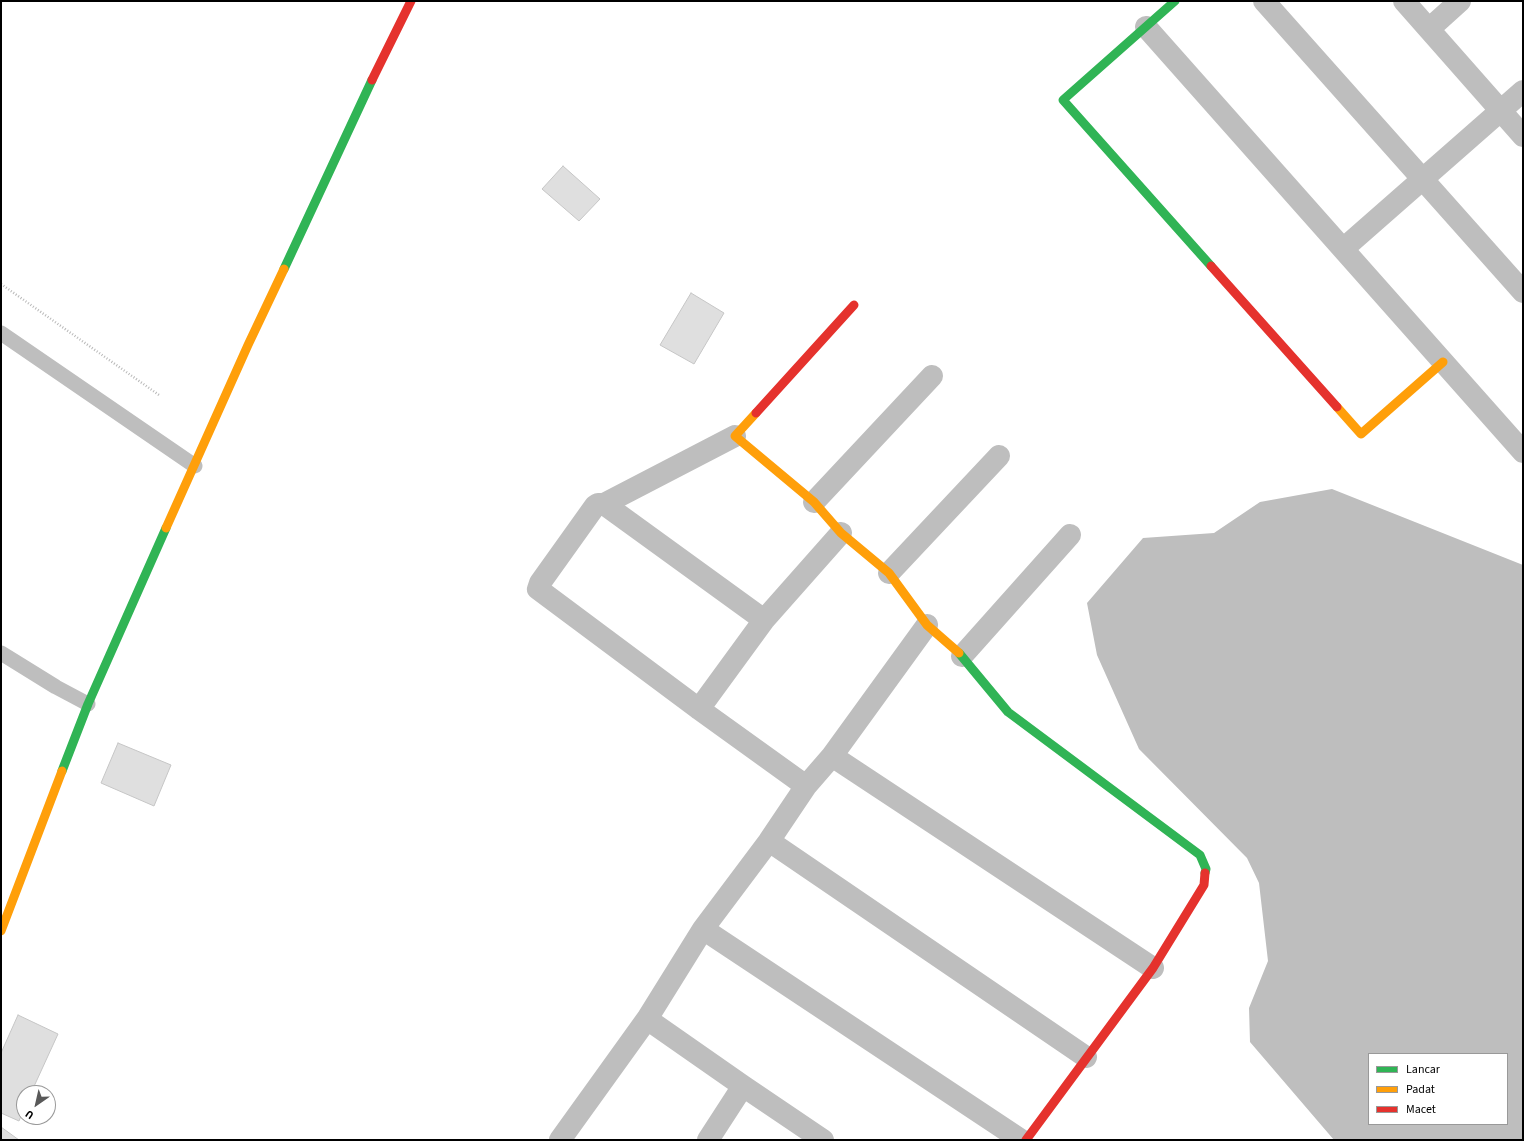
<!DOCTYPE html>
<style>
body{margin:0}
#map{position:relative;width:1524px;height:1141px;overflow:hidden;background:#fff;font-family:"Source Sans 3",sans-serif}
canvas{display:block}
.frame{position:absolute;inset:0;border:2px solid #000;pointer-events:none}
.legend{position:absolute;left:1368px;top:1053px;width:140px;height:72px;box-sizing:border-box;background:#fff;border:1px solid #999;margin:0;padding:5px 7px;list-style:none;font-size:12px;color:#000}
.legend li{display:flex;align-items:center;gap:8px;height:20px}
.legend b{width:20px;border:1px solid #999}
.north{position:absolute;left:16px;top:1085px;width:40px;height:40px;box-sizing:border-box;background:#fff;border:1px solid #999;border-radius:50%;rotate:214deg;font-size:11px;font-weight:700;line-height:16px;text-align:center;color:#000}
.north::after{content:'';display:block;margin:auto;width:14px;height:18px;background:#595959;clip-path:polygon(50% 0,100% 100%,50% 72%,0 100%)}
</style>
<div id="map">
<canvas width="1524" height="1141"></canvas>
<div class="frame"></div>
<ul class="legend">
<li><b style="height:5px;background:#30b455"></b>Lancar</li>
<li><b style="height:5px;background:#ff9f0a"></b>Padat</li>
<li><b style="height:5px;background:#e5322d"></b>Macet</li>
</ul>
<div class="north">U</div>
</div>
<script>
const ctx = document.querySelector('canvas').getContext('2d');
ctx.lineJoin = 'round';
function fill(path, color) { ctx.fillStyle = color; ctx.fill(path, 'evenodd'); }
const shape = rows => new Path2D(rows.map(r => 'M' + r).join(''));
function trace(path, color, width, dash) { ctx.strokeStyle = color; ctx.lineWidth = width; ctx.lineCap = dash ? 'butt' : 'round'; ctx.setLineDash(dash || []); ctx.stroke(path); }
const water = shape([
 [1332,489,1523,565,1523,1140,1334,1140,1250,1042,1249,1008,1268,961,1259,883,1247,858,1139,749,1097,655,1087,603,1143,538,1214,533,1260,502],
 [1369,1054,1507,1054,1507,1124,1369,1124]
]);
const building = shape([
 [563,166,600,199,579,221,542,189,563,166],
 [691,293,724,313,694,364,660,345,691,293],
 [118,743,171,765,154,806,101,783,118,743],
 [18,1015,58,1034,31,1093,24,1093,24,1109,19,1121,1,1113,1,1053,18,1015],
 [1,1127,19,1140,1,1140,1,1127]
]);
const path = shape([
 [1,284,159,395]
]);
const lane = shape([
 [1,333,195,466],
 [1,653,56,687,88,704]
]);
const street = shape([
 [1264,1,1523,292],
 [1404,1,1523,136],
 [1146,27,1523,452],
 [1429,29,1460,1],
 [1343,249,1523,91],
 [814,502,932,376],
 [604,504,735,436],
 [889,573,999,456],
 [764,620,604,504,598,504,595,506,540,583,538,589,699,709,806,786],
 [962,656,1070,535],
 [699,709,764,620,841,533],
 [832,756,1153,968],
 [769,841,1086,1057],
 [703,929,1021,1140],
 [647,1019,743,1086,823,1140],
 [560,1140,647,1019,703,929,769,841,806,786,832,756,927,625],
 [708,1140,743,1086]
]);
const fast = shape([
 [1175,1,1063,100,1211,266],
 [284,269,372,80],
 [959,653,1008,712,1200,855,1206,869,1205,873],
 [62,771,88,704,166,528]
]);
const slow = shape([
 [1337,407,1361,434,1443,362],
 [756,413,735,436,814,502,841,533,889,573,927,625,959,653],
 [166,528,248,345,284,269],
 [1,931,62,771]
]);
const jam = shape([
 [372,80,411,1],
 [1211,266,1337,407],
 [756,413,854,305],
 [1026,1140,1153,968,1204,885,1205,873]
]);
fill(water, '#bebebe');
fill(building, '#dfdfdf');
trace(building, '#c6c6c6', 1);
trace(path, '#b9b9b9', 2.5, [1, 2]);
trace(lane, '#bebebe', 15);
trace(street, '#bebebe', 22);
trace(fast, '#30b455', 9);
trace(slow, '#ff9f0a', 9);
trace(jam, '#e5322d', 9);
</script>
